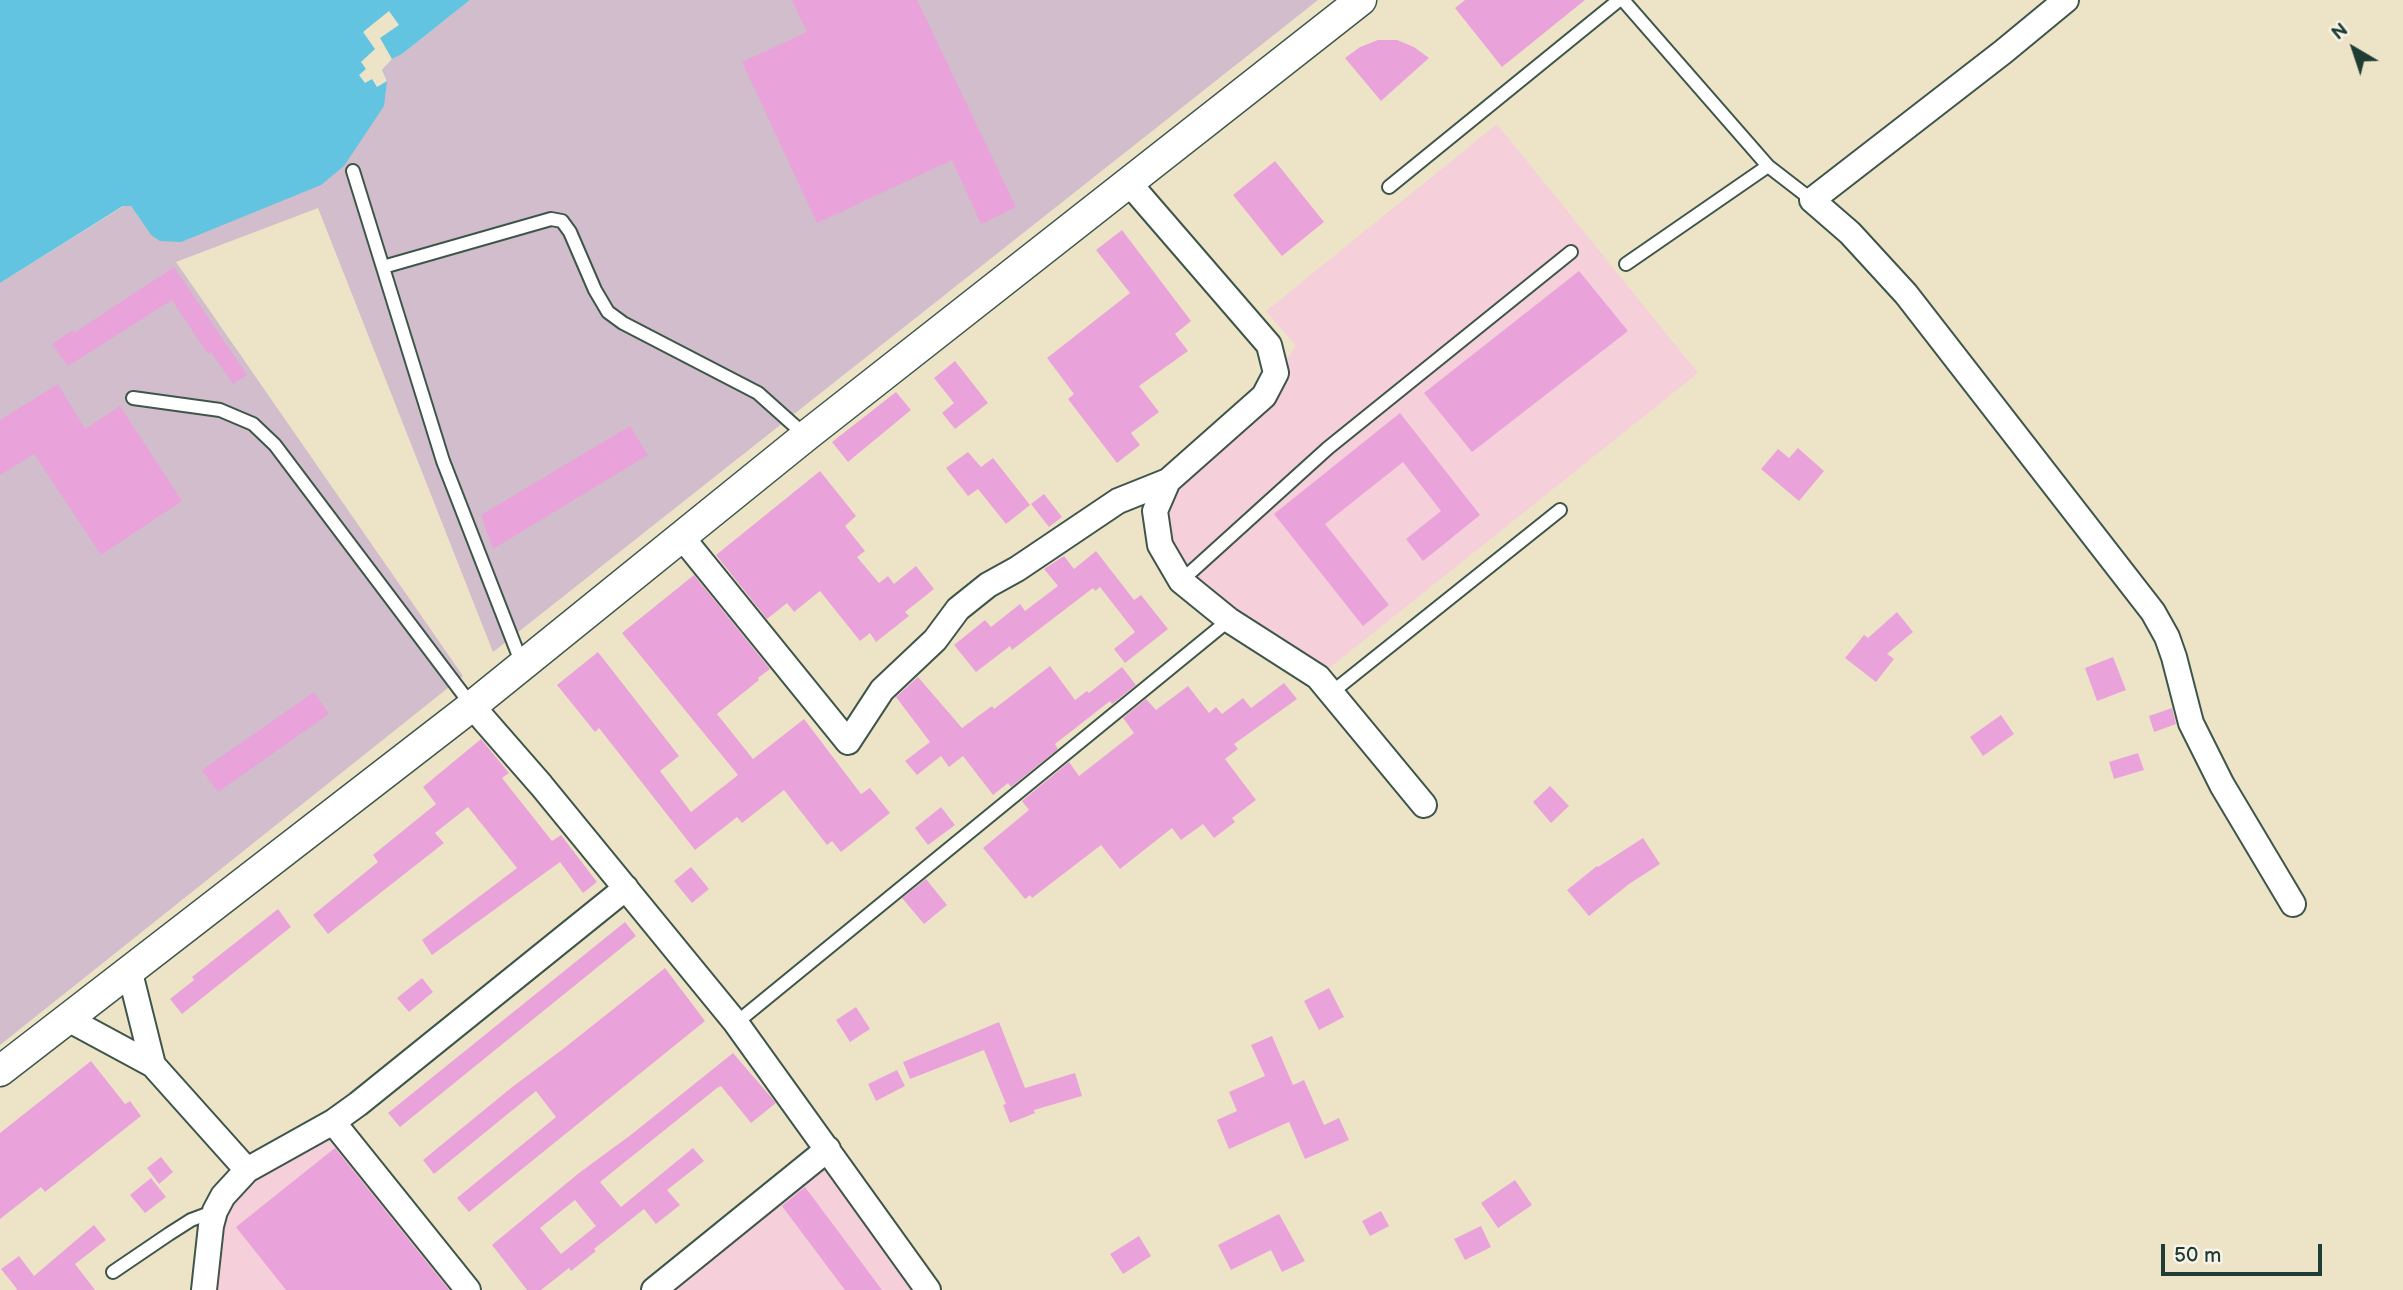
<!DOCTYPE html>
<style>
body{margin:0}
#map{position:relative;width:2403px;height:1290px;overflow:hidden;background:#ede4c7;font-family:"Balsamiq Sans",sans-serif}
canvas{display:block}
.north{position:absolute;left:2319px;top:14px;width:70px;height:70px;-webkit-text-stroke:5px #f7f3e8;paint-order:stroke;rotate:321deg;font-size:19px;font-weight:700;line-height:28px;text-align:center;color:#1f3d34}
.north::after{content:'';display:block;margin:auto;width:24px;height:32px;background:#1f3d34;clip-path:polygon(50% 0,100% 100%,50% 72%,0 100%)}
.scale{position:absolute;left:2161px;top:1244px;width:161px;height:32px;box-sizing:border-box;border:4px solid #1f3d34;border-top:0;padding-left:9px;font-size:21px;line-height:24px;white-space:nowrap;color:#1f3d34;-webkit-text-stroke:5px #f7f3e8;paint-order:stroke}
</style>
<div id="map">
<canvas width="2403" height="1290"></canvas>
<div class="north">N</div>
<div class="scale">50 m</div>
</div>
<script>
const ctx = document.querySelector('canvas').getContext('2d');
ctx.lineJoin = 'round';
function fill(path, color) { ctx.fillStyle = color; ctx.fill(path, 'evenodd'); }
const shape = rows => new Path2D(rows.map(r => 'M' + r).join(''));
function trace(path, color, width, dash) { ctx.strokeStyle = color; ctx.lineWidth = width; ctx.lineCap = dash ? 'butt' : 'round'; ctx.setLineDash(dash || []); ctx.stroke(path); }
const built = shape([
 [1497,124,1698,373,1318,677,1229,620,1160,545,1168,481,1276,373,1296,346,1266,311],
 [333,1122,468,1290,204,1290,223,1196],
 [828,1149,928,1290,654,1290]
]);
const industrial = shape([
 [470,0,1318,0,493,652,318,208,176,262,463,676,0,1045,0,283,124,206,131,206,151,235,381,70,392,59,402,54]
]);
const water = shape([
 [0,0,470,0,402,54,392,59,382,70,387,81,384,106,344,166,321,185,181,242,160,241,151,235,131,206,123,206,0,283]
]);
const pier = shape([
 [389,11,399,25,380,38,392,59,382,70,387,81,377,87,372,79,365,83,359,75,366,69,361,62,375,49,363,32]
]);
const building = shape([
 [792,0,917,0,1016,207,981,224,952,160,817,223,742,62,807,32],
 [1465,0,1585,0,1502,67,1455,8],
 [1378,40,1397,40,1414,47,1429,58,1381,101,1345,58,1360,47],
 [1275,161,1324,222,1282,256,1233,195],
 [1122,230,1191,321,1175,334,1188,351,1139,386,1159,412,1131,433,1140,445,1117,463,1068,399,1074,394,1047,358,1130,293,1096,250],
 [174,267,247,375,233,384,211,352,208,354,172,300,68,366,52,344,73,330,74,333],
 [1579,271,1628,331,1472,452,1424,393],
 [955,361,988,403,955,429,942,413,954,403,934,378],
 [58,384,85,429,120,406,182,501,101,555,34,454,0,475,0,420],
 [896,392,911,410,848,462,832,442],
 [1400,413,1480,515,1423,561,1406,539,1441,511,1403,462,1325,524,1389,605,1363,626,1274,514],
 [630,426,648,455,493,549,481,515],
 [1798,448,1824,471,1799,501,1761,469,1778,449,1789,458],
 [968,452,981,467,993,458,1030,505,1006,524,978,489,968,496,946,468],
 [820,471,856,516,845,526,865,551,857,557,879,583,888,576,894,584,916,566,934,589,905,612,909,616,876,642,870,633,860,641,820,591,794,612,787,603,767,619,716,555],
 [1044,494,1062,517,1049,527,1031,504],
 [1096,551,1134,600,1141,595,1168,629,1125,663,1114,649,1135,632,1100,587,1095,591,1093,588,1012,650,1010,646,976,672,954,645,985,620,991,627,1020,604,1025,611,1058,586,1044,569,1064,556,1074,569],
 [694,575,770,669,758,678,759,680,717,714,753,759,804,719,861,794,870,788,890,813,841,852,832,841,827,845,784,790,742,823,737,817,695,850,599,728,595,732,557,685,598,652,679,756,660,771,691,812,738,775,622,633],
 [1897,612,1913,632,1887,654,1894,659,1876,682,1845,658,1864,635,1868,638],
 [2113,657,2126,690,2097,701,2085,668],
 [1050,666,1075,700,1087,691,1089,693,1122,667,1136,685,1112,704,1110,701,1055,744,1058,749,1011,787,1008,783,993,795,963,756,949,767,941,756,917,775,905,761,930,742,896,697,918,677,962,728,992,706,994,709],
 [1284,683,1297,699,1234,744,1238,749,1225,759,1256,800,1232,818,1235,822,1214,838,1203,824,1181,840,1172,828,1120,869,1101,845,1032,898,1030,895,1025,899,983,848,1029,810,1022,801,1069,762,1079,776,1134,733,1123,718,1146,699,1156,710,1188,686,1209,713,1216,707,1222,714,1243,698,1251,708],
 [314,692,329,714,218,792,202,770],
 [2172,708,2176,724,2154,732,2149,716],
 [2001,715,2014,734,1983,756,1970,737],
 [481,739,509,773,502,778,552,841,561,835,597,882,583,893,560,862,432,955,422,940,517,868,468,807,435,833,444,843,328,934,313,915,378,862,373,855,436,804,423,787],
 [2138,753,2144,770,2114,779,2109,762],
 [1550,786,1569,806,1551,823,1533,802],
 [941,807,955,825,928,845,915,828],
 [1643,838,1660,864,1629,884,1589,916,1567,890,1597,866,1598,867],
 [691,867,709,889,692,903,674,881],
 [926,879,947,905,924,924,902,898],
 [278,909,291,927,182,1014,170,999,194,980,192,977],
 [625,922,636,936,400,1127,388,1113],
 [665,968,705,1021,469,1212,457,1198,556,1117,536,1091,434,1174,423,1160,511,1088,563,1049],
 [422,978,433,992,409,1012,397,998],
 [1329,988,1344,1017,1319,1030,1304,1001],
 [856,1007,870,1029,850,1042,836,1020],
 [999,1022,1025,1088,1075,1073,1082,1096,1034,1110,1035,1113,1010,1123,1003,1105,1006,1104,984,1050,910,1079,903,1062],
 [1272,1036,1293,1085,1304,1080,1324,1125,1339,1118,1349,1140,1305,1159,1289,1122,1229,1149,1217,1120,1237,1111,1229,1092,1265,1076,1251,1045],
 [733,1053,776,1103,751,1123,721,1086,717,1088,600,1182,621,1207,693,1148,704,1161,667,1190,680,1205,656,1224,644,1209,594,1249,596,1251,571,1271,569,1268,541,1290,527,1290,492,1245,579,1173,632,1134],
 [575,1200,596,1226,561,1254,540,1228],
 [91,1061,125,1104,130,1101,141,1116,45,1192,41,1187,0,1219,0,1133],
 [897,1070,905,1086,876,1101,868,1084],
 [335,1148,449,1290,286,1290,236,1227],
 [161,1157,173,1172,159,1184,147,1168],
 [151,1178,166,1197,145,1213,130,1195],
 [1515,1180,1532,1205,1498,1228,1481,1203],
 [805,1187,882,1290,845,1290,782,1206],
 [1381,1211,1389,1226,1370,1236,1362,1221],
 [1279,1214,1305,1261,1282,1272,1271,1250,1231,1270,1218,1245],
 [94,1225,106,1240,75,1264,95,1290,16,1290,17,1289,1,1269,19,1256,34,1276],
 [1481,1226,1491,1247,1465,1260,1454,1239],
 [1139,1236,1151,1256,1123,1274,1110,1254]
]);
const service = shape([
 [1623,0,1768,166,1812,200],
 [353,171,443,461,522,664],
 [1389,187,1619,0],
 [1626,264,1768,166],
 [383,267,551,219,562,221,570,232,595,290,608,312,623,323,758,393,806,436],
 [133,398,220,410,253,424,275,445,472,706],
 [1181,581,1328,448,1571,252],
 [1331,693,1560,510],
 [736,1023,1229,620],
 [113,1272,169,1234,191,1220,215,1211]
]);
const minor = shape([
 [2066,0,2003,52,1812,200,1850,233,1906,294,2153,612,2167,637,2174,657,2191,723,2222,785,2293,904],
 [1129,183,1269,345,1276,373,1264,396,1168,481,1155,511,1160,545,1181,581,1229,620,1318,677,1424,805],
 [681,536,848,742,882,690,935,640,958,609,988,585,1017,569,1118,501,1168,481],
 [472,706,541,785,736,1023,928,1290],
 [129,969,153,1065],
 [66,1018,153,1065,247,1170],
 [333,1122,468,1290],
 [204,1290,211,1226,215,1211,223,1196,247,1170,333,1122,358,1104,626,888],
 [654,1290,828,1149]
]);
const tertiary = shape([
 [0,1071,472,706,806,436,1361,0]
]);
fill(built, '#f5cfd9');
fill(industrial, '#d1bdcb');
fill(water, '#62c4e0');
fill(pier, '#ede4c7');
fill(building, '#eaa3da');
trace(service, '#3e564a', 16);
trace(minor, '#3e564a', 28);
trace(tertiary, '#3e564a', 33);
trace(service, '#fff', 12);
trace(minor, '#fff', 24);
trace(tertiary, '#fff', 30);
</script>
